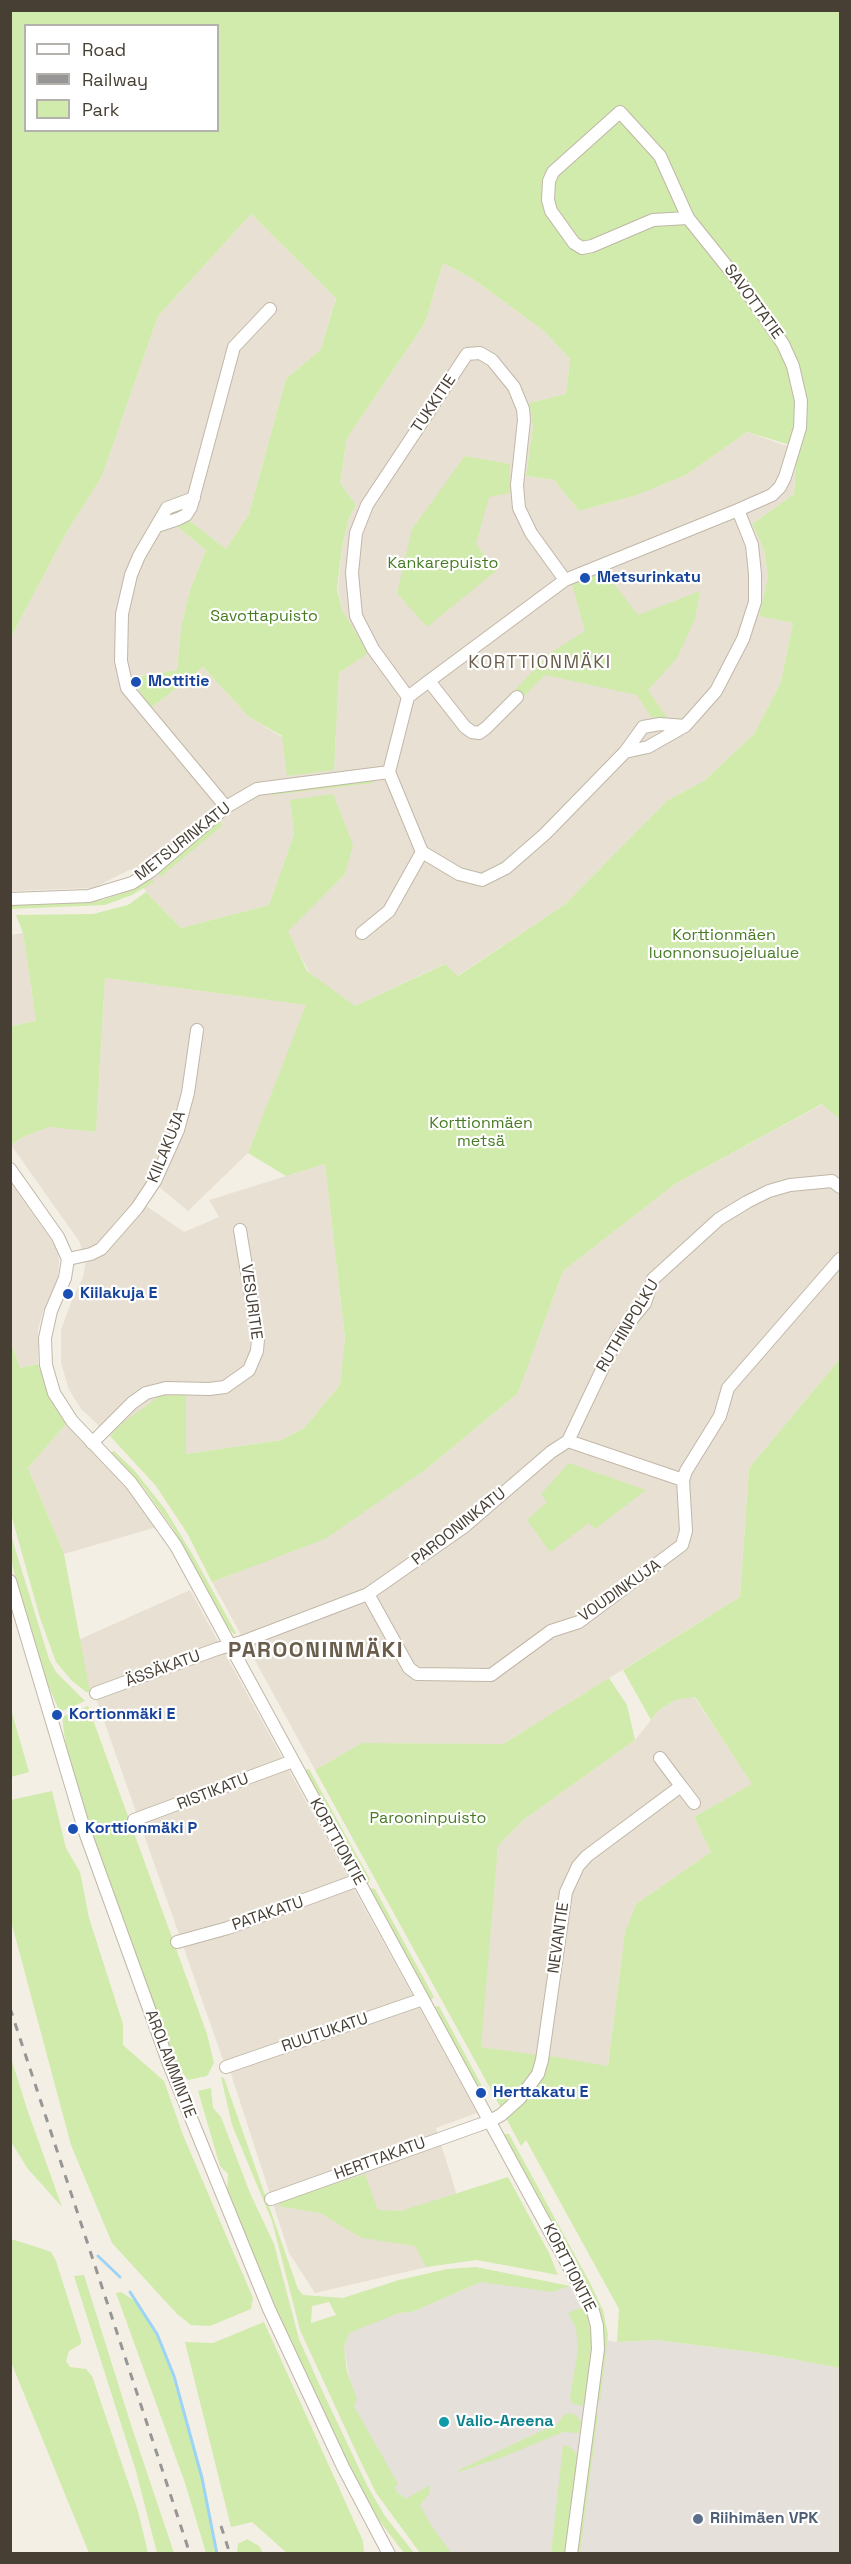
<!DOCTYPE html>
<meta charset="utf-8">
<style>
body{margin:0}
#map{position:relative;width:851px;height:2564px;overflow:hidden;background:#f4efe5;font-family:"Space Grotesk",sans-serif}
canvas{display:block}
.frame{position:absolute;inset:0;border:12px solid #473f34;pointer-events:none}
.legend{position:absolute;left:24px;top:24px;width:195px;height:108px;box-sizing:border-box;background:#fff;border:2px solid #b5b2ae;margin:0;padding:8px 10px;list-style:none;font-size:18px;color:#473f34}
.legend li{display:flex;align-items:center;gap:12px;height:30px}
.legend b{width:30px;border:2px solid #b5b2ae}
</style>
<div id="map">
<canvas width="851" height="2564"></canvas>
<div class="frame"></div>
<ul class="legend">
<li><b style="height:8px;background:#fff"></b>Road</li>
<li><b style="height:8px;background:#969696"></b>Railway</li>
<li><b style="height:16px;background:#d0ebab"></b>Park</li>
</ul>
</div>
<script>
const ctx = document.querySelector('canvas').getContext('2d');
ctx.lineJoin = 'round';
function fill(path, color) { ctx.fillStyle = color; ctx.fill(path, 'evenodd'); }
const shape = rows => new Path2D(rows.map(r => 'M' + r).join(''));
function trace(path, color, width, dash) { ctx.strokeStyle = color; ctx.lineWidth = width; ctx.lineCap = dash ? 'butt' : 'round'; ctx.setLineDash(dash || []); ctx.stroke(path); }
function drawText(font, color, halo, rows, align = 'center') {
  ctx.font = font + ' "Space Grotesk",sans-serif'; ctx.lineWidth = 4.5; ctx.setLineDash([]); ctx.textBaseline = 'middle'; ctx.strokeStyle = halo; ctx.fillStyle = color; for (const [text, x, y, turn = 0] of rows) {
    ctx.save(); ctx.translate(x, y); ctx.rotate((+turn || 0) * Math.PI / 180); ctx.textAlign = isNaN(turn) ? turn : align; if (halo) ctx.strokeText(text, 0, 0); ctx.fillText(text, 0, 0); ctx.restore();
  }
}
const residential = shape([
 [251,214,336,297,321,349,286,379,249,514,226,549,190,521,176,526,206,550,190,590,181,628,177,670,132,677,151,708,203,667,249,717,334,769,339,673,367,653,342,610,338,588,342,549,348,520,356,505,340,483,347,438,425,323,443,263,473,279,544,331,570,359,566,394,529,403,533,426,526,476,554,480,579,511,637,495,686,475,747,432,784,445,797,447,794,494,752,524,764,550,768,577,759,616,793,623,781,682,754,734,704,781,668,800,564,905,457,976,444,964,355,1006,311,976,287,931,345,874,290,800,294,834,269,905,181,928,146,892,131,869,94,888,11,891,11,637,65,535,102,476,158,316],
 [23,933,36,1021,11,1026,10,935],
 [105,978,307,1005,248,1153,188,1211,158,1186,142,1203,184,1232,219,1217,209,1200,325,1164,345,1338,340,1385,304,1428,282,1440,186,1454,121,1424,110,1436,81,1409,69,1390,61,1363,61,1330,72,1300,83,1277,86,1261,79,1241,11,1145,23,1137,49,1127,96,1132],
 [823,1104,840,1119,840,1359,749,1468,740,1597,503,1744,362,1743,315,1770,212,1582,325,1538,425,1470,518,1393,563,1271,675,1184],
 [10,1181,58,1250,59,1262,58,1277,43,1312,38,1330,38,1364,20,1368,10,1340],
 [66,1424,121,1481,157,1527,64,1554,28,1468],
 [190,1590,477,2113,436,2128,460,2205,479,2255,315,2293,289,2253,231,2074,222,2057,97,1701,74,1676,60,1648],
 [694,1697,753,1784,694,1817,711,1852,636,1904,625,1932,608,2066,480,2047,498,1846,522,1821,635,1740,659,1710,675,1700]
]);
const industrial = shape([
 [481,2282,570,2286,583,2312,591,2338,617,2342,656,2340,759,2353,840,2368,840,2553,442,2553,406,2499,396,2491,354,2406,344,2347,349,2332,399,2313,412,2312]
]);
const green = shape([
 [11,11,840,11,840,1119,822,1104,675,1184,563,1271,518,1393,425,1470,325,1539,212,1582,187,1533,156,1486,110,1436,121,1424,160,1396,186,1395,186,1454,282,1440,304,1428,340,1385,345,1338,325,1164,286,1176,248,1153,306,1005,105,978,96,1132,49,1127,23,1137,11,1145,11,1026,36,1021,23,933,16,915,93,914,128,905,146,892,181,928,269,905,294,834,290,800,333,794,353,845,345,874,288,931,307,971,355,1006,445,964,458,976,564,905,668,800,704,781,754,734,781,682,793,623,759,616,768,577,764,550,752,524,794,494,797,447,747,432,686,475,637,495,579,511,554,480,526,476,533,426,529,403,566,394,570,359,544,331,473,279,443,263,425,323,347,438,340,483,356,505,348,520,342,549,337,588,342,610,368,653,339,673,334,770,287,776,282,736,249,717,203,667,151,708,131,678,177,670,181,628,190,590,206,550,175,525,190,521,226,549,249,514,286,379,321,349,336,298,251,214,158,316,102,476,65,535,11,637],
 [26,26,218,26,218,130,26,130],
 [465,456,510,464,510,493,489,497,476,544,496,571,427,627,397,593,412,529],
 [603,570,638,615,700,591,695,619,677,658,648,690,667,718,651,717,637,695,545,675,523,697,516,689,550,653,585,631,572,584],
 [375,779,373,783,272,795,272,791],
 [220,820,222,826,160,877,157,872],
 [151,877,154,882,132,895,105,905,11,909,10,904,102,900,129,891],
 [10,1340,20,1368,38,1364,53,1403,66,1424,28,1468,64,1554,90,1692,86,1692,72,1681,56,1662,40,1618,11,1514],
 [840,1359,840,2368,759,2353,656,2340,617,2342,619,2309,526,2140,521,2146,506,2118,529,2096,539,2083,549,2056,608,2066,625,1932,636,1904,711,1852,694,1817,752,1784,695,1697,675,1700,659,1710,651,1720,623,1670,740,1597,749,1468],
 [114,1451,134,1470,165,1509,194,1557,236,1633,235,1635,228,1628,173,1529,144,1488,111,1453],
 [569,1463,646,1490,595,1529,589,1523,550,1552,527,1520,547,1502,541,1494],
 [10,1532,49,1659,56,1672,85,1701,60,1712,43,1674,16,1580,11,1559],
 [609,1678,627,1705,635,1740,522,1821,498,1846,481,2047,537,2055,533,2071,522,2088,501,2108,315,1770,362,1743,503,1744],
 [10,1706,29,1772,11,1777,10,1777],
 [88,1706,207,2034,214,2063,207,2076,188,2080,176,2064,131,1948,91,1830,66,1747,62,1717],
 [307,1769,309,1769,370,1879,368,1884,366,1884,305,1772],
 [52,1791,66,1848,80,1872,89,1918,123,2024,123,2045,164,2081,183,2135,253,2298,251,2309,210,2326,191,2325,177,2314,112,2243,71,2145,11,1921,11,1800],
 [371,1888,375,1889,434,1997,430,2001,369,1890],
 [439,2006,483,2088,479,2090,433,2007],
 [11,2058,27,2109,62,2207,28,2169,11,2142],
 [221,2077,224,2078,298,2289,303,2295,343,2298,399,2280,447,2269,476,2267,570,2286,552,2292,481,2282,412,2312,399,2313,349,2333,344,2347,347,2372,357,2399,354,2406,398,2484,395,2486,396,2491,406,2499,430,2485,430,2493,420,2505,431,2525,451,2553,420,2553,376,2493,358,2456,300,2330,272,2221,232,2125],
 [329,2302,336,2315,311,2323,312,2306],
 [211,2088,213,2108,221,2117,250,2193,274,2244,299,2339,320,2386,368,2487,385,2516,414,2553,404,2553,378,2519,361,2490,311,2389,262,2279,227,2194,228,2174,220,2166,198,2091],
 [503,2134,509,2134,589,2281,603,2310,608,2335,600,2401,596,2400,604,2335,603,2324,595,2302],
 [365,2174,378,2210,401,2211,508,2177,549,2253,558,2275,477,2260,426,2267,415,2246,362,2238,320,2213,278,2206,282,2201],
 [11,2239,46,2250,51,2252,56,2261,81,2340,81,2344,69,2351,66,2361,70,2367,86,2369,92,2376,138,2511,148,2553,89,2553,11,2362],
 [84,2275,132,2428,174,2553,157,2553,136,2471,74,2276],
 [121,2292,135,2301,150,2324,165,2353,197,2456,218,2553,206,2553,185,2483,116,2293],
 [580,2308,586,2309,592,2337,585,2404,581,2406,572,2403,570,2397,578,2349,576,2328,568,2313],
 [264,2322,363,2541,364,2553,287,2553,252,2522,231,2527,185,2342,213,2343],
 [569,2413,576,2415,581,2422,579,2433,564,2432,553,2436,503,2457,459,2472,457,2471,558,2423,563,2416],
 [595,2414,598,2415,580,2553,576,2554],
 [563,2445,570,2447,577,2454,576,2469,565,2553,551,2554],
 [247,2539,259,2546,263,2553,237,2553,238,2544]
]);
const stream = shape([
 [98,2256,120,2277],
 [130,2292,157,2334,174,2376,202,2478,217,2554]
]);
const minor = shape([
 [688,218,653,220,592,246,582,248,574,243,551,211,548,200,549,181,553,172,620,112,660,156,688,218,745,289,783,344,793,366,801,401,800,428,785,477,780,487,772,495,738,510],
 [194,498,167,508,139,556,131,575,122,614,121,661,127,688,226,807],
 [157,526,178,519,186,515,191,507,234,347,270,309],
 [429,681,465,727,472,732,479,733,486,728,517,697],
 [408,697,373,649,356,616,352,573,356,533,367,505,467,354,480,353,492,360,514,387,523,409,524,420,517,485,519,508,531,533,565,580],
 [389,772,422,852,459,874,482,880,506,868,545,834,625,752,643,727,660,724,685,726],
 [10,899,89,896,132,883,151,871,226,807,257,789,389,772,408,697,429,681,565,580,738,510,752,545,755,574,755,602,743,639,716,691,685,726,648,747,625,752],
 [362,933,389,911,422,852],
 [10,1169,58,1237,68,1259,65,1278,51,1311,45,1338,46,1365,54,1393,72,1421,131,1483,176,1546,593,2311,597,2326,598,2349,571,2554],
 [68,1259,91,1254,101,1249,137,1208,155,1181,178,1130,188,1093,197,1030],
 [568,1441,618,1336,645,1303,653,1279,719,1219,747,1202,769,1191,790,1185,832,1181,840,1187],
 [92,1443,132,1403,146,1393,166,1388,209,1389,225,1387,249,1370,257,1351,258,1339,240,1230],
 [10,1581,85,1832,169,2064,269,2309,343,2467,389,2554],
 [368,1594,409,1668,417,1674,491,1675,551,1631,579,1622,682,1545,686,1531,683,1480,686,1471,720,1416,728,1388,840,1259],
 [96,1693,217,1649,242,1642,368,1594,465,1526,551,1452,568,1441,683,1480],
 [681,1786,694,1803],
 [134,1820,293,1761],
 [177,1942,228,1928,358,1880],
 [226,2067,423,1999],
 [271,2199,490,2121,501,2115,520,2098,538,2074,542,2060,566,1892,578,1866,587,1856,681,1786,660,1758]
]);
const rail = shape([
 [10,2008,190,2554],
 [221,2526,230,2554]
]);
const markers = [
 [585,578,6,"#1a4fb4"],
 [136,682,6,"#1a4fb4"],
 [68,1294,6,"#1a4fb4"],
 [57,1715,6,"#1a4fb4"],
 [73,1829,6,"#1a4fb4"],
 [481,2093,6,"#1a4fb4"],
 [444,2422,6,"#0f9aa8"],
 [698,2519,6,"#5c6f8a"]
];
const streetNames = [
 ["SAVOTTATIE",753,302,54],
 ["TUKKITIE",434,404,-56],
 ["METSURINKATU",183,842,-38],
 ["KIILAKUJA",167,1147,-68],
 ["VESURITIE",251,1302,82],
 ["RUTHINPOLKU",628,1326,-59],
 ["PAROONINKATU",459,1527,-38],
 ["VOUDINKUJA",620,1591,-35],
 ["ÄSSÄKATU",163,1669,-20],
 ["RISTIKATU",213,1792,-21],
 ["KORTTIONTIE",337,1842,61],
 ["PATAKATU",268,1914,-19],
 ["NEVANTIE",559,1938,-82],
 ["RUUTUKATU",325,2033,-19],
 ["AROLAMMINTIE",170,2064,69],
 ["HERTTAKATU",380,2159,-20],
 ["KORTTIONTIE",569,2268,63]
];
const parkNames = [
 ["Kankarepuisto",443,564],
 ["Savottapuisto",264,617],
 ["Korttionmäen",724,936],
 ["luonnonsuojelualue",724,954],
 ["Korttionmäen",481,1124],
 ["metsä",481,1142],
 ["Parooninpuisto",428,1819]
];
const transitNames = [
 ["Metsurinkatu",597,578],
 ["Mottitie",148,682],
 ["Kiilakuja E",80,1294],
 ["Kortionmäki E",69,1715],
 ["Korttionmäki P",85,1829],
 ["Herttakatu E",493,2093]
];
const cultureNames = [
 ["Valio-Areena",456,2422]
];
const serviceNames = [
 ["Riihimäen VPK",710,2519]
];
const neighbourhoodNames = [
 ["KORTTIONMÄKI",540,663]
];
const districtNames = [
 ["PAROONINMÄKI",316,1651]
];
fill(residential, '#e8e1d3');
fill(industrial, '#e6e0da');
fill(green, '#d0ebab');
trace(stream, '#9dd3f5', 3);
trace(minor, '#c0b7a7', 14);
trace(minor, '#fff', 12);
trace(rail, '#969696', 3, [8, 8]);
for (const [x, y, r, color] of markers) { const dot = new Path2D(); dot.arc(x, y, r, 0, 2 * Math.PI); ctx.fillStyle = color; ctx.fill(dot); trace(dot, '#fff', 2); }
drawText('16px', '#473f34', '#fff', streetNames);
drawText('16px', '#487c24', '#fff', parkNames);
drawText('bold 16px', '#164399', '#fff', transitNames, 'left');
drawText('bold 16px', '#0d838f', '#fff', cultureNames, 'left');
drawText('bold 16px', '#4e5e75', '#fff', serviceNames, 'left');
ctx.letterSpacing = '1.5px';
drawText('18px', '#6a5d4b', '#fff', neighbourhoodNames);
ctx.letterSpacing = '0px';
ctx.letterSpacing = '1.5px';
drawText('bold 22px', '#6a5d4b', '#fff', districtNames);
ctx.letterSpacing = '0px';
</script>
